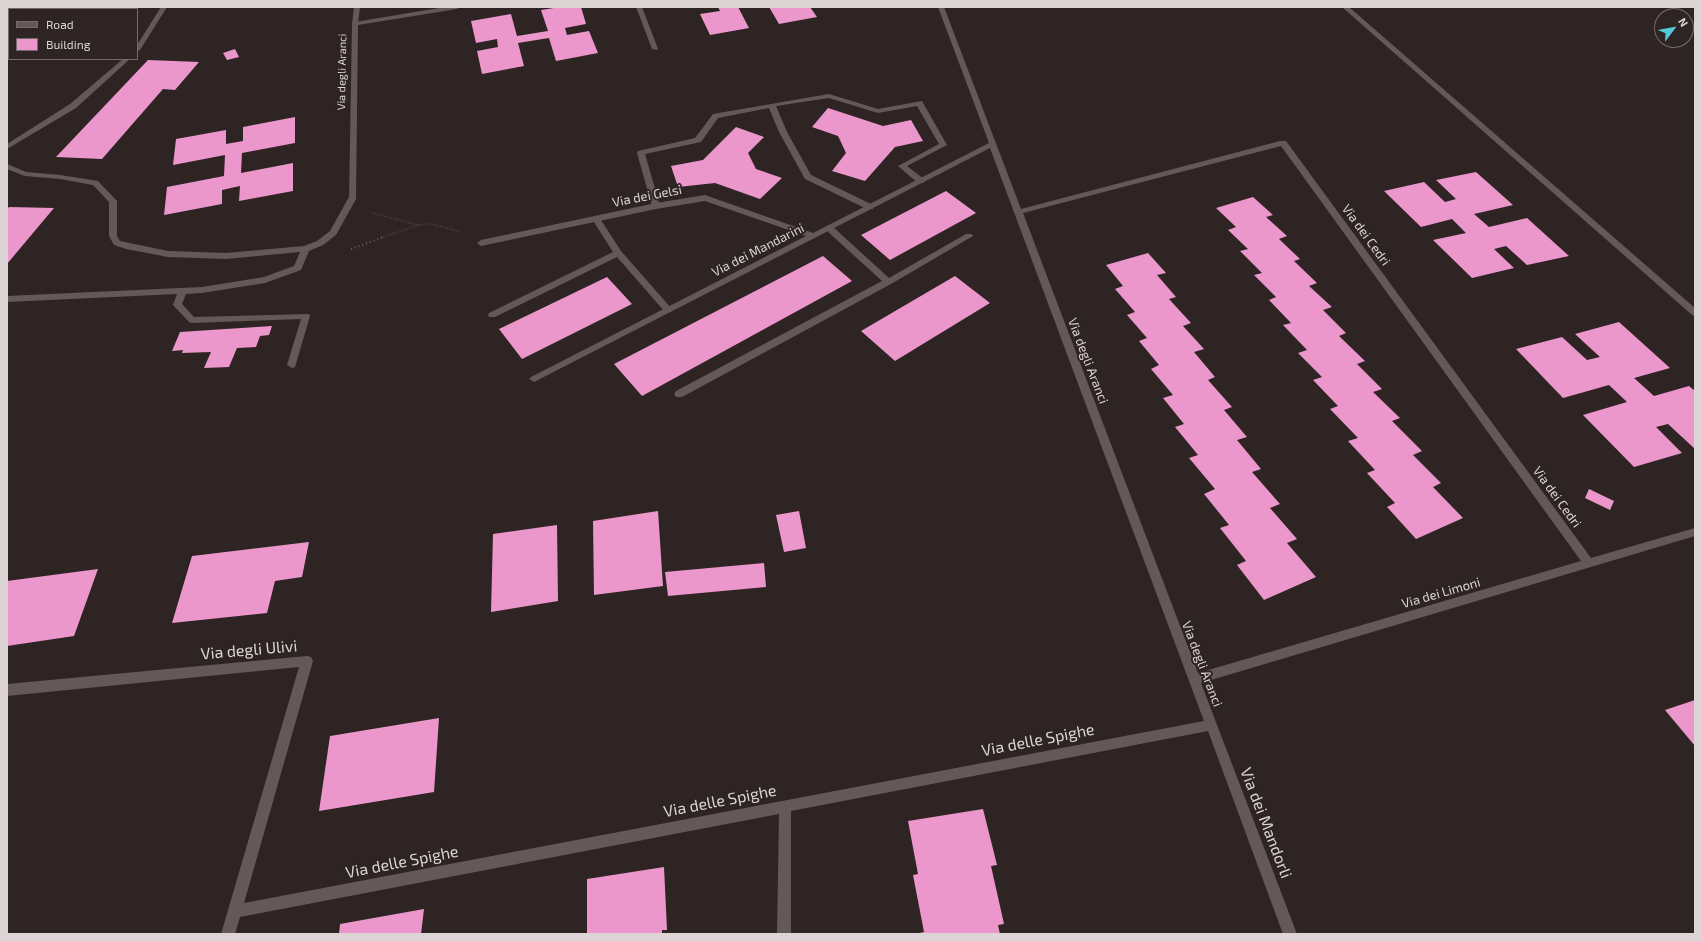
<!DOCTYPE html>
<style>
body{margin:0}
#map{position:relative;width:1702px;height:941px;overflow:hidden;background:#2f2424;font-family:"Exo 2",sans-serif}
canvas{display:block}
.frame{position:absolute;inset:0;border:8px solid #ddd5d5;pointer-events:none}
.legend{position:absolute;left:8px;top:8px;width:130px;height:52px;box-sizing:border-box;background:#2f2424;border:1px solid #756b6b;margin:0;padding:5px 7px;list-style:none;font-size:12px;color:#ddd5d5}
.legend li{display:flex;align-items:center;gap:8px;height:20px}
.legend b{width:20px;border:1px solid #756b6b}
.north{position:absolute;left:1654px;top:8px;width:40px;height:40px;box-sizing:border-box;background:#2f2424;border:1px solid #756b6b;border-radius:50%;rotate:58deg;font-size:11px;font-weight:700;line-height:16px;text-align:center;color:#ddd5d5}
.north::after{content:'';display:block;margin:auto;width:14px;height:18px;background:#53cbdb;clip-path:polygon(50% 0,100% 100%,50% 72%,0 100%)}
</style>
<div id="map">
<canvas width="1702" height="941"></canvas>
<div class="frame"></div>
<ul class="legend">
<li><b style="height:5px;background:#655858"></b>Road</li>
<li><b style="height:11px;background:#ec97cc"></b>Building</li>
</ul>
<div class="north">N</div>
</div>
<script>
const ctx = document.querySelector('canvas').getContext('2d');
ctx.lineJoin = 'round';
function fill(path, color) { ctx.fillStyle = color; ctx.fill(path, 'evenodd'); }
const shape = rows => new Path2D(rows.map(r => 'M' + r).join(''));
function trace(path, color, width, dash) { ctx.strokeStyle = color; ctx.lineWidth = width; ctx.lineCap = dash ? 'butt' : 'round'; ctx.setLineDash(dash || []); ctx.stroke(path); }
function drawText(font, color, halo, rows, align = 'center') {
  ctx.font = font + ' "Exo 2",sans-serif'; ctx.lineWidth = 4; ctx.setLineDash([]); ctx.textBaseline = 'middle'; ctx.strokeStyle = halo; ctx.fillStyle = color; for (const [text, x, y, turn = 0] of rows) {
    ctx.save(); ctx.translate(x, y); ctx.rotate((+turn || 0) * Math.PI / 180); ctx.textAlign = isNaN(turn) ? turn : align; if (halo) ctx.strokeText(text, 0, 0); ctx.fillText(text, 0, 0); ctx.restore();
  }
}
const building = shape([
 [560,7,581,7,586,24,565,28,567,35,589,31,598,53,556,61,549,38,518,43,524,66,482,74,477,51,498,47,497,39,476,43,471,21,511,14,517,36,548,31,541,10],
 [718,7,738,7,749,28,710,35,700,14,720,11],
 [769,7,810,7,817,17,779,24],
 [235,49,239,57,227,60,223,53],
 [148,60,199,62,175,90,163,89,102,159,56,157],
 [828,108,883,126,911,120,923,141,895,147,865,181,832,171,846,153,840,140,838,136,812,127],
 [295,117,295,143,242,153,241,173,293,163,293,191,239,201,240,186,222,190,222,204,164,215,167,187,224,176,225,155,173,165,176,139,226,130,226,144,243,141,243,127],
 [736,127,764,137,748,153,756,169,782,178,760,199,715,183,678,187,671,166,703,160],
 [1476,172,1513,205,1474,214,1489,227,1527,218,1569,256,1527,265,1506,246,1494,249,1514,268,1472,278,1433,240,1466,233,1452,219,1421,227,1384,191,1424,182,1445,202,1456,199,1436,180],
 [946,191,976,213,890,260,861,235],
 [1253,197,1273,215,1266,217,1287,236,1279,239,1300,259,1294,261,1317,283,1309,286,1332,307,1323,310,1346,333,1339,336,1365,361,1357,364,1382,389,1373,392,1400,418,1392,421,1422,451,1413,455,1441,483,1433,487,1463,518,1416,539,1387,507,1395,503,1367,473,1375,470,1348,441,1358,438,1330,409,1338,406,1313,380,1322,377,1298,353,1307,350,1283,325,1291,323,1269,300,1276,297,1254,275,1262,273,1240,251,1248,249,1228,230,1236,227,1216,208],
 [9,207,54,208,7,264,7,209],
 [1148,253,1166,273,1157,275,1176,297,1169,299,1191,323,1183,326,1204,349,1194,352,1215,377,1208,380,1232,407,1224,410,1247,437,1237,440,1261,469,1252,472,1280,504,1270,508,1297,539,1287,543,1316,577,1264,600,1237,565,1246,561,1220,528,1229,525,1204,494,1215,489,1189,458,1198,455,1175,427,1184,424,1163,398,1173,395,1151,369,1159,365,1139,341,1147,338,1127,315,1135,312,1115,289,1123,286,1106,265],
 [823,256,852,281,642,396,614,364],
 [955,276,990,303,895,361,861,331],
 [607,277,632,304,522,359,499,329],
 [1619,322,1670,368,1634,378,1654,396,1689,386,1695,391,1695,449,1668,424,1656,427,1682,453,1634,467,1583,415,1627,402,1609,385,1563,398,1516,349,1562,337,1587,360,1600,357,1575,334],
 [272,326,269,335,260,336,256,347,237,348,229,367,204,368,211,352,182,353,183,350,172,351,180,332],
 [1589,489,1614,501,1610,510,1585,498],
 [658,511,663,586,594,595,593,521],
 [799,511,806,548,784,552,776,515],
 [557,525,558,601,491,612,493,534],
 [309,542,302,577,275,581,267,613,172,623,192,556],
 [764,563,766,587,668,596,665,572],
 [98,569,74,636,7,646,7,581],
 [1695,700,1695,746,1665,710],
 [439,718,434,792,319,811,330,736],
 [983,809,997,865,991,866,1004,924,998,925,1000,934,915,934,924,932,913,875,918,874,908,821],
 [664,867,667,930,662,930,662,934,587,934,587,879],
 [424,909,421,934,339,934,340,924]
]);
const pathFar1 = shape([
 [372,213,418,225,430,224,462,232],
 [381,238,418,225]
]);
const path = shape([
 [351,249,384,237]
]);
const service = shape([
 [354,7,360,7,358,24,355,26,352,24,354,7],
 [636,7,642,7,658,49,657,50,652,49,636,7],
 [829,94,878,109,922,101,947,145,907,166,924,179,924,183,918,183,898,166,939,144,917,106,878,113,829,98,776,106,787,132,811,175,873,205,873,209,867,209,805,179,779,132,769,108,718,118,701,142,645,154,660,206,656,209,652,206,637,153,638,151,695,138,713,114,829,94],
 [7,164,26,172,60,175,98,181,117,201,117,236,120,241,168,251,226,253,304,246,317,241,330,231,349,197,355,197,356,199,336,235,323,245,309,251,301,270,265,283,202,293,186,294,182,304,194,317,309,314,310,316,295,367,292,368,287,365,301,319,192,323,189,322,173,305,177,294,7,302,7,296,202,287,264,277,294,266,300,252,226,259,168,257,126,249,114,245,109,236,109,202,93,185,60,179,25,176,7,169,7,164],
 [596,216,599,217,621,251,671,308,672,310,671,312,665,312,617,257,495,317,489,317,488,315,489,313,613,252,592,219,596,216],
 [829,225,832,226,889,278,966,234,972,234,973,236,891,284,682,397,676,397,674,394,676,391,882,281,826,230,826,226,829,225]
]);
const minor = shape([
 [161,7,167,7,140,50,137,52,137,45,161,7],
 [445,7,460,7,457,9,358,25,356,199,352,202,349,201,352,24,355,22,445,7],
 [938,7,944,7,1021,209,1280,141,1286,141,1591,558,1695,528,1695,536,1201,683,1297,934,1283,934,1208,731,791,811,791,934,777,934,779,814,240,917,235,934,221,934,299,667,7,696,7,684,307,656,311,657,313,661,244,903,1204,721,990,148,534,382,529,379,531,377,806,236,705,201,656,209,481,246,477,243,481,240,656,203,705,195,813,233,989,143,938,7],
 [1281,146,1581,561,1198,673,1023,213,1281,146],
 [1342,7,1349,7,1695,308,1695,316,1692,315,1342,7],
 [123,59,130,59,76,108,7,149,7,144,70,104,123,59]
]);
const farStreetnames = [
 ["Via degli Aranci",342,72,-89]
];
const streetNames = [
 ["Via dei Gelsi",647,196,-11],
 ["Via dei Cedri",1366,235,54],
 ["Via dei Mandarini",758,250,-27],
 ["Via degli Aranci",1088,361,69],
 ["Via dei Cedri",1557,497,54],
 ["Via dei Limoni",1441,593,-16],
 ["Via degli Aranci",1202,664,69]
];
const nearStreetnames = [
 ["Via degli Ulivi",249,650,-5],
 ["Via delle Spighe",1038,740,-11],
 ["Via delle Spighe",720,801,-11],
 ["Via dei Mandorli",1266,823,69],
 ["Via delle Spighe",402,862,-11]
];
fill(building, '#ec97cc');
trace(pathFar1, '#655a5a', 2, [0.5, 2]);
trace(path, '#655a5a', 2.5, [1, 3]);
fill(service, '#655858');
fill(minor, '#655858');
drawText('11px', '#ddd5d5', '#2f2424', farStreetnames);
drawText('13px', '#ddd5d5', '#2f2424', streetNames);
drawText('16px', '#ddd5d5', '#2f2424', nearStreetnames);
</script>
